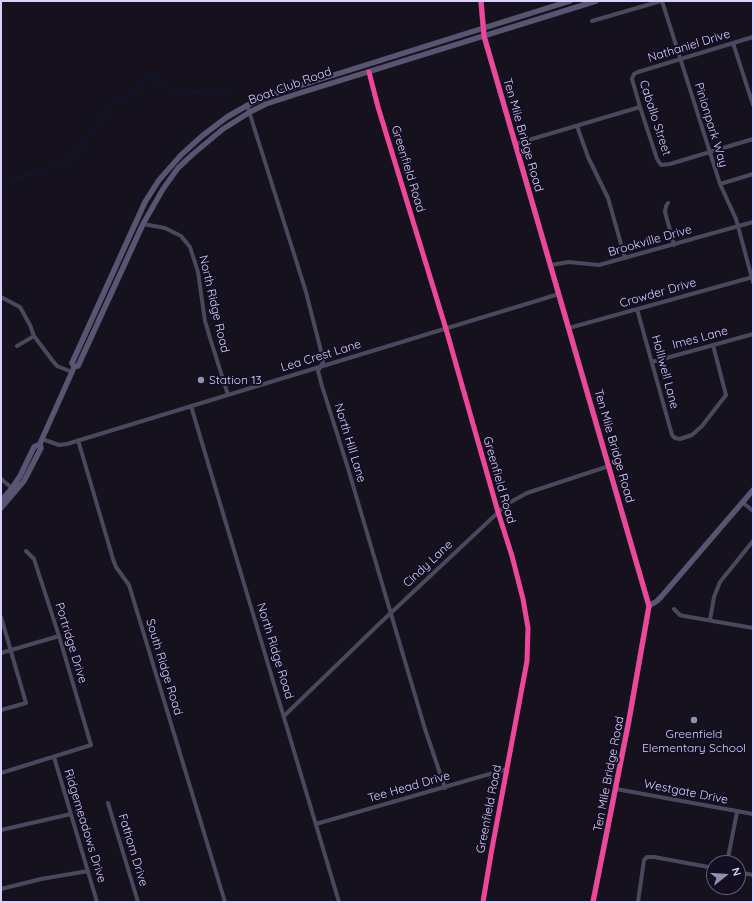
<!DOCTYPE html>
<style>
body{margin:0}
#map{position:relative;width:754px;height:903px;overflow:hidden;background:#15121d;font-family:Quicksand,sans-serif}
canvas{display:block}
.frame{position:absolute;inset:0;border:2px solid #d9d0fe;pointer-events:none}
.north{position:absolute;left:706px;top:855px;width:40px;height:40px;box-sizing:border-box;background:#130e22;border:1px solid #625c7a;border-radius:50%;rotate:73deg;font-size:11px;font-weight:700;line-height:16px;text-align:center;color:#d9d0fe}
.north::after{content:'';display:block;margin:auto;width:14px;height:18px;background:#948eaf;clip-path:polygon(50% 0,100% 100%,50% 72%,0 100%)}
</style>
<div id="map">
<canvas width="754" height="903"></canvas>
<div class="frame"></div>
<div class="north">N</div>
</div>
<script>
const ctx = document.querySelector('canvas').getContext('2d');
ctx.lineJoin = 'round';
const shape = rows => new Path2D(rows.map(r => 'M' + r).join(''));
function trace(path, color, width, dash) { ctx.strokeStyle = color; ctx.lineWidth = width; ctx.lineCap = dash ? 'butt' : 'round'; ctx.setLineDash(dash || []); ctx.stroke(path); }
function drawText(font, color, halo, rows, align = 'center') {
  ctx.font = font + ' Quicksand,sans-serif'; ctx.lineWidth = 4; ctx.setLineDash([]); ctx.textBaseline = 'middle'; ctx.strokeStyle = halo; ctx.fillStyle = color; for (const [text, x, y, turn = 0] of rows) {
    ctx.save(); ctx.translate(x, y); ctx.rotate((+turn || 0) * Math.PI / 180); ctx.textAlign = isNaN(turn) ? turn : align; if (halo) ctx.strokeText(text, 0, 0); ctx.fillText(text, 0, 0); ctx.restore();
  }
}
const stream = shape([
 [1,186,21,177,68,162,94,130,114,102,126,98,138,90,146,79,152,77,173,90,185,93,210,91,232,94]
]);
const street = shape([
 [662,1,720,184,736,219,753,282],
 [592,21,661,1],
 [753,37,638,72,634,74,632,79,640,107,657,159,661,165,670,164,753,139],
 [733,43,753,105],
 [369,72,378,107,446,329,498,512,512,556,523,599,528,628,527,661,491,854,483,902],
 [247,105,306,292,323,359,323,362,318,371,322,386,347,465,425,729,445,788],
 [577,126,588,157,608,198,625,258],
 [515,144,640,107],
 [720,184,753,174],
 [668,203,666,206,665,212,674,245],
 [143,224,165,228,181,236,190,247,198,272,205,321,210,338,228,395],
 [551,265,569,262,599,265,753,222],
 [1,297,20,307,30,325,34,336,52,360,57,366,72,372],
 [637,309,672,435,675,438,680,439,692,435,702,426,726,395,713,345],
 [569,328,753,277],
 [17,346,34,336],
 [652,362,753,334],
 [191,406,339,902],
 [42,439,59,445,67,444,559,294],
 [78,440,113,559,116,567,129,585,225,902],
 [1,479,12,488],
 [742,502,753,511],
 [674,609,680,615,684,616,753,628],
 [1,617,26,703,1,710],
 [710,620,714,597,720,582,753,541],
 [1,653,59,636],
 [284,716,378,625,507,504,527,493,609,466],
 [54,757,97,902],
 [1,773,91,745,59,636,34,559,26,551],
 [616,789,753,814],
 [108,803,138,902],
 [316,824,507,769],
 [1,830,71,814],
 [727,863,737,812],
 [738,872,753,875],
 [1,889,41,879,88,871],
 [638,902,644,860,647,857,654,857,714,868]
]);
const secondary = shape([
 [481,1,484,36,649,606,629,720,593,902],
 [74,367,78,366,143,224,163,189,178,168,193,154,223,129,250,112,266,104,300,93,596,1],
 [1,501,12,488,20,476,34,447,40,444,42,439,72,372,74,367,72,363,145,202,159,180,181,155,202,136,227,117,248,105,267,96,570,1],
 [1,508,24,481,41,448,40,444],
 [649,606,657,601,661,597,753,490]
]);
const cycleway = shape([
 [481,1,484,36,649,606,629,720,593,902],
 [369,72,378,107,446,329,498,512,512,556,523,599,528,628,527,661,491,854,483,902]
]);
const markers = [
 [201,380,4,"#948eaf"],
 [694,720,4,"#948eaf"]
];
const streetNames = [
 ["Nathaniel Drive",689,46,-17],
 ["Boat Club Road",290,86,-20],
 ["Caballo Street",655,118,72],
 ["Pinionpark Way",711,125,73],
 ["Ten Mile Bridge Road",523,135,74],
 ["Greenfield Road",408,169,73],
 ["Brookville Drive",650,241,-16],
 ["Crowder Drive",658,293,-16],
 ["North Ridge Road",214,304,77],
 ["Imes Lane",700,338,-15],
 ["Lea Crest Lane",321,356,-17],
 ["Holliwell Lane",665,372,75],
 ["North Hill Lane",350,443,73],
 ["Ten Mile Bridge Road",614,446,74],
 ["Greenfield Road",499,480,74],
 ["Cindy Lane",428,564,-43],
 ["Portridge Drive",71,643,73],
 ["North Ridge Road",275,651,73],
 ["South Ridge Road",164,667,73],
 ["Ten Mile Bridge Road",609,774,-79],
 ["Tee Head Drive",409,787,-16],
 ["Westgate Drive",686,792,11],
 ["Greenfield Road",489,809,-79],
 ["Ridgemeadows Drive",85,826,73],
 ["Fathom Drive",133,850,73]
];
const poiNames = [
 ["Station 13",209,380],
 ["Greenfield",694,734,"center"],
 ["Elementary School",694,748,"center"]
];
trace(stream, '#0c183b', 1.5);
trace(street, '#4b485e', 4);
trace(secondary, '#585471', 5.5);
trace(cycleway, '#ed469a', 5);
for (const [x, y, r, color] of markers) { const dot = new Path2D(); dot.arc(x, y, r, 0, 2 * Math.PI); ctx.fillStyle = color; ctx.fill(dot); trace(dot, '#130e22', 1.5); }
drawText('12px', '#d9d0fe', '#130e22', streetNames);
drawText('12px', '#d9d0fe', '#130e22', poiNames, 'left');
</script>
